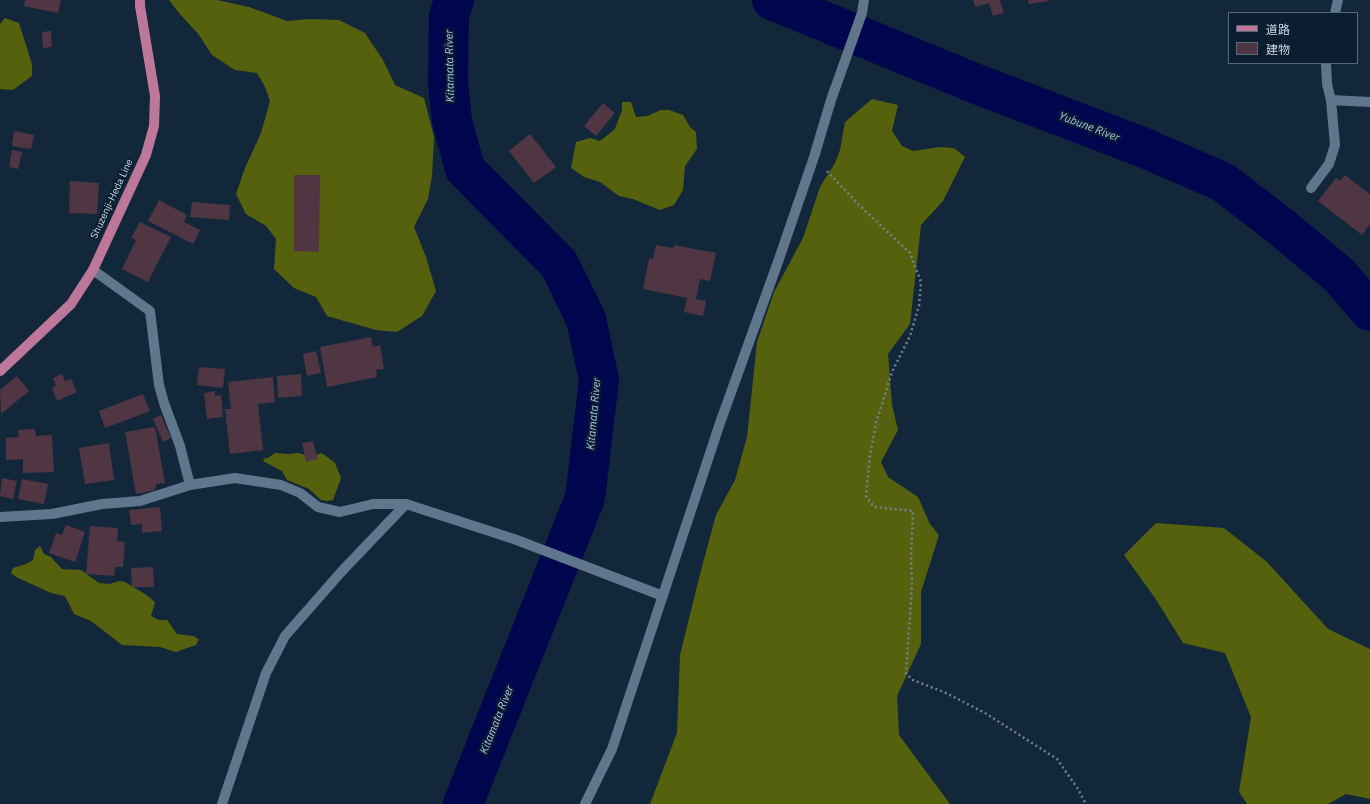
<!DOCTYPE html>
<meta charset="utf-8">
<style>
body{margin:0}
#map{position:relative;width:1370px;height:804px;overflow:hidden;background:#13273a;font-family:"IBM Plex Sans","Noto Sans JP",sans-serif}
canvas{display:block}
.legend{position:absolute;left:1228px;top:12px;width:130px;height:52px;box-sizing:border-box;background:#0a1e30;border:1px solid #576878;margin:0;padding:5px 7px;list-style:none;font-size:12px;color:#cbd8e4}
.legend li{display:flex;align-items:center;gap:8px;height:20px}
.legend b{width:20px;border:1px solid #576878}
</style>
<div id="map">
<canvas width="1370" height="804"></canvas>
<ul class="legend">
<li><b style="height:5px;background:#bc7799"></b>道路</li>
<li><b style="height:11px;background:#503543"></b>建物</li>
</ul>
</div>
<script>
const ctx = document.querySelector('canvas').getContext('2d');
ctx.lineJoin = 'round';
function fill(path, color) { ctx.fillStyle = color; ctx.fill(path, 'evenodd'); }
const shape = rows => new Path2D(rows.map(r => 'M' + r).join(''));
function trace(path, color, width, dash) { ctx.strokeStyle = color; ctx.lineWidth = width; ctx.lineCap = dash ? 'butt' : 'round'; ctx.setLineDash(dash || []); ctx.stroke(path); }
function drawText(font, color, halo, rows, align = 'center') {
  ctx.font = font + ' "IBM Plex Sans",sans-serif'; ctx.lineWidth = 4; ctx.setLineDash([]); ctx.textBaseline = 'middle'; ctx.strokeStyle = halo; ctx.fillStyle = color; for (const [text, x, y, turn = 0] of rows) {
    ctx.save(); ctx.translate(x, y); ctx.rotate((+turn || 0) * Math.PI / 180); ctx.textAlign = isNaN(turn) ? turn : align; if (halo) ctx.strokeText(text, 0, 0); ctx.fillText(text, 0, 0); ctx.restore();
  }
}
const forest = shape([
 [169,0,217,0,249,7,287,21,309,19,339,20,365,33,383,60,395,85,424,98,434,137,432,176,428,199,414,227,426,257,436,291,422,316,397,332,376,330,327,316,316,297,294,288,274,269,276,239,266,226,246,214,236,194,245,168,261,133,270,101,265,87,257,73,235,70,212,55,199,35,179,13],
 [5,18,19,23,32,64,32,76,13,90,0,89,0,24],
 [872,99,898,105,892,131,902,146,913,151,940,147,954,148,965,157,943,201,921,225,910,324,888,354,892,405,898,430,881,462,888,477,918,497,930,524,939,535,921,592,921,644,897,696,899,735,950,804,650,804,677,733,680,655,699,578,716,515,735,480,747,437,757,342,774,292,803,238,820,187,835,163,840,150,845,122],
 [622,102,631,102,636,117,647,116,661,110,669,110,683,115,690,127,696,132,697,149,685,166,683,190,674,205,660,210,633,199,619,196,600,182,584,177,571,168,576,142,590,138,600,141,615,129,622,110],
 [275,453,288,454,298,453,313,457,321,453,326,456,335,463,341,478,333,500,327,501,321,500,309,489,287,480,282,471,263,461,265,458,268,458],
 [1156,523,1224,528,1267,562,1328,629,1370,649,1370,799,1346,794,1328,804,1247,804,1239,792,1251,717,1225,653,1183,643,1155,598,1124,555],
 [40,546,44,554,51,557,62,569,81,570,99,583,110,584,119,581,125,582,145,594,155,602,151,616,159,620,167,620,177,634,193,636,199,639,196,645,176,652,160,647,122,645,91,621,74,614,65,596,51,593,16,577,11,573,13,568,26,564,33,560,35,550]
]);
const river = shape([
 [454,0,449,16,448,82,452,121,465,169,559,264,586,319,599,380,585,498,463,804],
 [772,0,974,83,1142,147,1223,182,1280,226,1339,275,1370,311]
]);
const building = shape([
 [25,0,61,0,58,13,24,6],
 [973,0,1000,0,1004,13,993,16,989,3,975,7],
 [1028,0,1049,0,1049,1,1029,4],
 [51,31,52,47,43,48,42,32],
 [603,103,615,113,596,136,584,126],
 [14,131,34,135,31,149,12,146],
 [530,134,556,167,534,183,509,151],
 [12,150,22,152,18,169,9,167],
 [294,175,320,175,319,252,294,251],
 [1345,175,1370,194,1370,224,1362,235,1318,201,1336,178,1340,181],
 [70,181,99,183,97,214,69,213],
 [159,200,187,215,184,222,200,230,193,244,148,221],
 [192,202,230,205,229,220,190,217],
 [140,222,171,237,148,282,122,269,136,240,131,238],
 [656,245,673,248,674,245,716,253,710,281,700,279,696,299,706,301,703,316,684,312,687,298,643,289,649,258,653,259],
 [371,337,373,347,380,345,384,369,376,370,377,377,327,387,320,347],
 [316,351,321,373,307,376,303,354],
 [199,367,225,369,223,388,197,385],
 [62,374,65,381,71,379,77,392,57,401,52,388,56,386,53,378],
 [301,374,302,396,278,398,277,376],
 [17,376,29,391,1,414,0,390],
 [273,377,275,402,258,404,263,450,230,454,225,409,231,409,228,382],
 [215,391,215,396,221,395,223,417,207,419,204,393],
 [143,394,150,411,105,428,99,411],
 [161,415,171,438,163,442,153,419],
 [155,427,165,483,156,484,155,490,136,494,125,432],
 [35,429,36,436,52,435,54,472,23,473,23,459,6,460,6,438,19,437,18,430],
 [313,441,318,459,306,462,302,443],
 [109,443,114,480,85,484,79,448],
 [2,478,17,481,13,499,0,496],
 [22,479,48,484,44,504,18,499],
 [160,507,162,531,142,533,142,524,131,525,129,510],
 [66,525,85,532,75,562,49,553,56,533,62,535],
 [90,526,118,528,117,541,125,542,123,567,115,567,114,576,86,574],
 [153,567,154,587,132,587,131,568]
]);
const path = shape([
 [827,171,859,205,910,253,921,282,919,306,910,336,892,372,876,423,870,455,866,496,874,507,913,511,911,557,912,585,906,674,913,680,946,693,985,713,1057,759,1078,789,1086,804]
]);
const service = shape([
 [93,270,150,311,159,385,164,403,180,446,190,485]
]);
const minor = shape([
 [1335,13,1338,0],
 [1331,100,1370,102],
 [1311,188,1329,164,1335,145,1331,100,1327,84,1326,63],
 [0,517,52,514,102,504,140,501,190,485,235,478,281,485,300,493,318,507,340,512,373,504,406,504,514,539,663,596],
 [222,804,266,673,285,636,342,571,406,504],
 [585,804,612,749,720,423,779,259,814,157,831,100,862,13,864,0]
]);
const primary = shape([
 [0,371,71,304,93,270,146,155,154,126,155,96,140,6,140,0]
]);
const streetNames = [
 ["Shuzenji-Heda Line",112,199,-65]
];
const waterNames = [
 ["Kitamata River",450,66,-91],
 ["Yubune River",1089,127,21],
 ["Kitamata River",594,414,-85],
 ["Kitamata River",497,720,-68]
];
fill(forest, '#56610d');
trace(river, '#00064e', 40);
fill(building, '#503543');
trace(path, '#728392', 2.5, [2, 3]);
trace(service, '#5f768c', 10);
trace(minor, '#5f768c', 10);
trace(primary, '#bc7799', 10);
drawText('10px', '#cbd8e4', '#0a1e30', streetNames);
drawText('italic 11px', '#adc5ed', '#0a1e30', waterNames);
</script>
